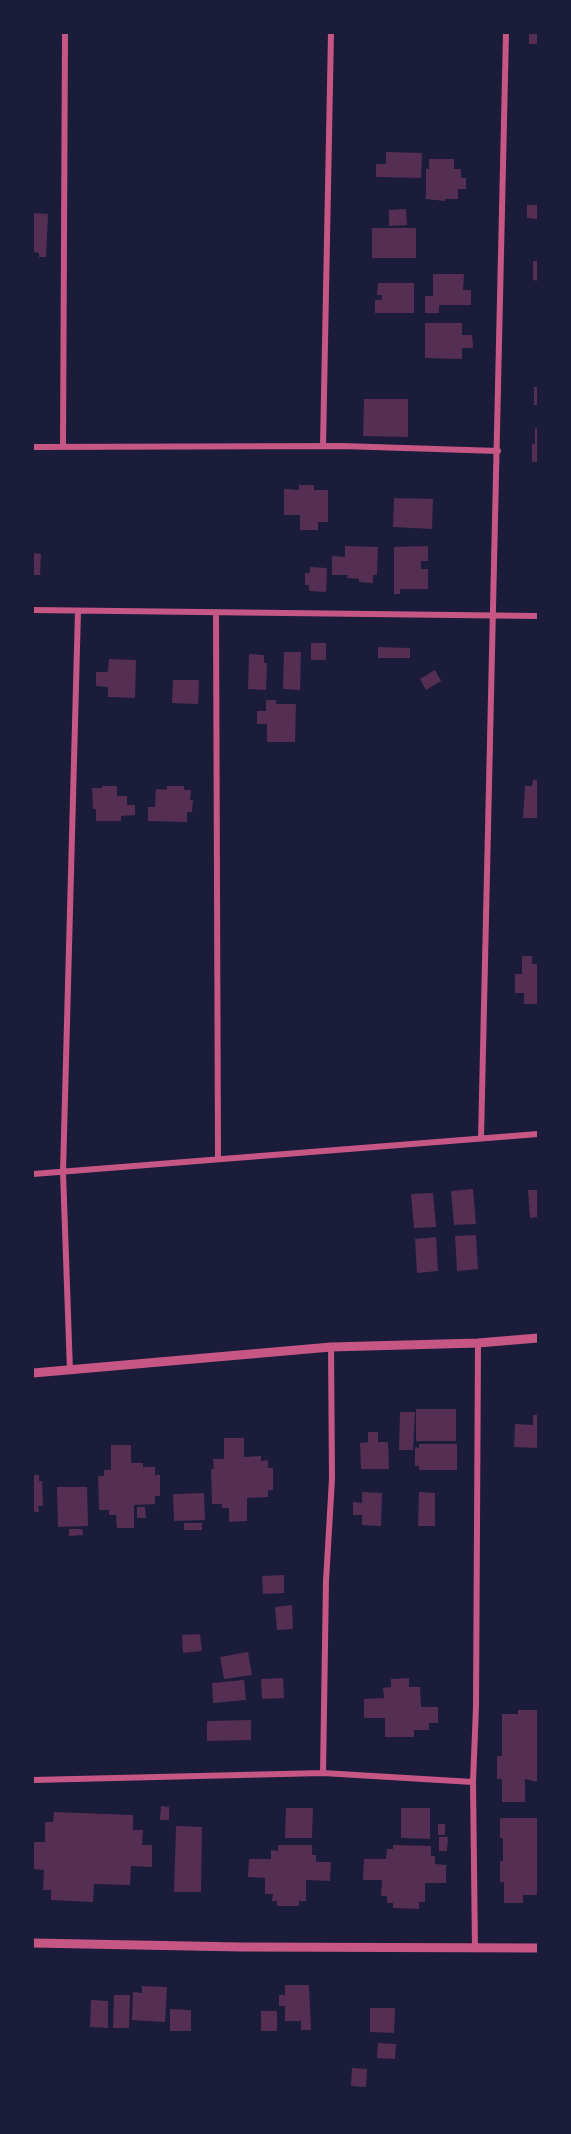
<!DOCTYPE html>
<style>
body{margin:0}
#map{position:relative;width:571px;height:2134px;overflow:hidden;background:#1b1b3a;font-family:"Playfair Display",serif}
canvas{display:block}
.frame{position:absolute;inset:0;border:34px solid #1b1b3a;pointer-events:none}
</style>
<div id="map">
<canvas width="571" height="2134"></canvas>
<div class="frame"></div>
</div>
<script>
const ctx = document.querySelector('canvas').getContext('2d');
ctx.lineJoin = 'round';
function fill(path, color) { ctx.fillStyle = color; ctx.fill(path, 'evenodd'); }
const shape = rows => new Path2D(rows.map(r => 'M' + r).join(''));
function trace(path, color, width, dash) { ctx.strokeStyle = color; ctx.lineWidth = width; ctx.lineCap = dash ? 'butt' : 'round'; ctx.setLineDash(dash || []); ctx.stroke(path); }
const building = shape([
 [529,34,538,34,538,44,529,44],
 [386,152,422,153,421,178,376,177,376,164,386,164],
 [429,159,454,159,454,169,461,169,461,178,466,178,466,189,458,189,458,199,445,199,445,201,426,199,426,169,429,169],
 [527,205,538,205,538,219,527,218],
 [406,209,407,225,389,226,389,210],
 [33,213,48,214,46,257,39,257,39,253,33,252],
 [372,228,416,228,416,258,372,258],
 [533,261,538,261,538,281,533,280],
 [433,274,464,274,463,290,471,290,471,305,439,305,439,313,425,313,425,296,433,296],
 [378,283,414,283,414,313,375,313,375,300,382,300,382,295,377,295],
 [425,323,462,323,462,335,472,335,473,348,462,348,462,359,425,358],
 [534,387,538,387,538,405,534,405],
 [364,399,408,399,408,437,363,436],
 [535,428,538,428,538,462,532,462,532,444,535,444],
 [299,485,314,485,314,490,328,490,328,522,318,522,318,530,300,530,300,515,284,515,284,489,299,490],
 [394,498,433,499,432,529,393,527],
 [345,546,378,547,377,575,373,575,373,583,359,582,359,579,347,578,348,575,332,575,332,556,345,557],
 [428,546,428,561,421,561,421,569,428,569,428,589,400,589,400,594,394,594,394,547],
 [33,553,41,554,40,575,33,575],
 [310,567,327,568,326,592,309,591,309,585,305,585,305,573,310,573],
 [311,643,326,643,326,660,311,660],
 [378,647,410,648,410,658,378,658],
 [284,652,301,652,300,690,283,689],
 [249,654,264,655,264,663,267,663,266,690,248,689],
 [109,659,136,660,135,698,108,697,108,687,96,686,96,672,108,672],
 [435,670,441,681,426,690,420,679],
 [173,680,199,680,198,704,172,703],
 [266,700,276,700,276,704,296,704,295,742,267,742,267,724,257,724,257,711,266,711],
 [533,780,538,780,538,818,523,818,525,786,532,786],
 [102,786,117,786,117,796,127,796,127,805,135,805,135,815,121,816,121,821,96,821,96,809,93,809,92,788,102,788],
 [167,786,184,786,184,790,191,790,190,800,193,800,192,812,187,812,187,822,148,821,148,807,155,807,156,789,167,790],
 [522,956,532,956,532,964,538,964,538,1004,524,1004,524,993,515,993,515,974,522,974],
 [473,1189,476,1224,454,1225,451,1191],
 [528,1190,538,1190,538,1217,530,1218],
 [433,1193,436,1227,414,1228,411,1194],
 [476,1235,478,1269,457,1271,455,1236],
 [436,1237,438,1271,417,1273,415,1239],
 [416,1409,456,1409,456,1441,416,1441],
 [400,1412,415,1412,413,1450,399,1450],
 [533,1415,538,1415,538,1448,514,1447,515,1424,533,1425],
 [368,1432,378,1432,378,1442,388,1442,389,1469,361,1469,360,1443,368,1442],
 [224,1438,244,1438,244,1457,261,1456,261,1461,268,1460,268,1468,273,1468,273,1490,268,1490,268,1497,247,1498,247,1521,229,1522,229,1508,222,1508,222,1504,212,1504,211,1469,214,1469,213,1459,224,1459],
 [419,1444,457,1444,457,1470,419,1470,419,1466,415,1466,415,1447,419,1448],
 [111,1445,131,1445,131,1463,143,1463,143,1467,155,1467,155,1475,160,1475,160,1496,155,1496,155,1504,134,1505,134,1528,117,1528,116,1515,109,1515,109,1510,99,1510,98,1476,104,1476,104,1470,111,1470],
 [33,1475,39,1475,39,1481,42,1481,43,1506,38,1506,39,1512,33,1512],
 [57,1487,87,1487,88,1526,58,1527],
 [362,1492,382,1493,381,1526,362,1525,362,1515,353,1515,353,1502,362,1503],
 [419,1492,435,1493,435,1526,418,1526],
 [204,1493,205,1520,174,1521,173,1494],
 [137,1507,145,1507,146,1518,137,1518],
 [184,1523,202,1523,202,1530,184,1530],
 [69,1529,82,1529,83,1535,69,1536],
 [284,1575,284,1593,263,1594,262,1576],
 [292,1605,293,1629,277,1630,275,1607],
 [200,1634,202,1651,183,1653,182,1635],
 [248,1652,252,1675,224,1679,220,1657],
 [283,1678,284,1698,262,1699,261,1679],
 [409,1678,409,1687,420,1687,421,1707,438,1707,438,1723,429,1723,429,1730,414,1730,414,1737,385,1737,385,1718,364,1718,364,1699,384,1698,383,1688,391,1687,391,1679],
 [244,1680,246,1700,213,1703,212,1683],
 [518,1710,538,1710,538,1782,525,1779,525,1802,502,1802,502,1779,497,1779,497,1756,502,1756,502,1714,518,1714],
 [251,1720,251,1740,207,1741,207,1721],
 [161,1806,169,1807,169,1820,160,1820],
 [286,1808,313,1808,312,1838,285,1838],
 [401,1808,430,1808,430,1839,401,1838],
 [54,1812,133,1815,133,1830,143,1830,142,1845,152,1845,152,1867,131,1866,130,1885,94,1884,93,1902,51,1900,51,1890,43,1890,44,1870,33,1869,33,1842,45,1842,45,1822,53,1822],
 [500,1818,538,1818,538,1895,523,1895,523,1903,504,1903,504,1882,500,1882,500,1861,503,1861,503,1838,500,1838],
 [438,1824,445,1824,445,1835,438,1835],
 [176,1826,202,1827,201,1892,174,1892],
 [439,1837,448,1837,447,1851,439,1851],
 [278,1845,312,1845,312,1855,316,1855,316,1862,331,1862,330,1881,306,1880,306,1901,299,1901,299,1906,277,1906,277,1901,272,1901,273,1894,265,1894,265,1878,248,1877,249,1859,271,1859,271,1850,278,1851],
 [393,1845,431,1846,431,1856,435,1856,435,1864,446,1865,446,1883,425,1883,425,1902,419,1902,419,1909,393,1908,393,1903,387,1903,387,1896,381,1896,382,1880,363,1880,364,1859,386,1859,387,1849,393,1849],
 [285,1985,309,1985,311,2030,301,2030,301,2021,285,2021,285,2006,279,2006,279,1995,285,1995],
 [142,1986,167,1987,165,2022,132,2020,133,1992,142,1993],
 [114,1995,130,1995,129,2028,113,2028],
 [91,2000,108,2001,108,2028,90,2027],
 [370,2008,395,2008,394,2033,370,2032],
 [170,2009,191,2010,191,2031,170,2031],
 [261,2011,277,2011,277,2031,261,2031],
 [378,2043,396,2044,395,2059,377,2058],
 [352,2068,367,2069,366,2087,351,2086]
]);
const minor = shape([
 [323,446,331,33],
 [33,447,342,446,498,451],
 [63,447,65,33],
 [33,610,538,616],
 [216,613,218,1159],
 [481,1138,506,33],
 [33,1174,538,1134],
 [331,1347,332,1479,326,1581,323,1773,473,1782],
 [70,1371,63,1172,78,611],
 [33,1780,323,1773],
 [475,1949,473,1782,476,1707,478,1343]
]);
const tertiary = shape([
 [33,1373,331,1347,478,1343,538,1338],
 [33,1943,241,1947,538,1948]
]);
fill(building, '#542f53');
trace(minor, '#c65784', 6);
trace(tertiary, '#c65784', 9);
</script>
